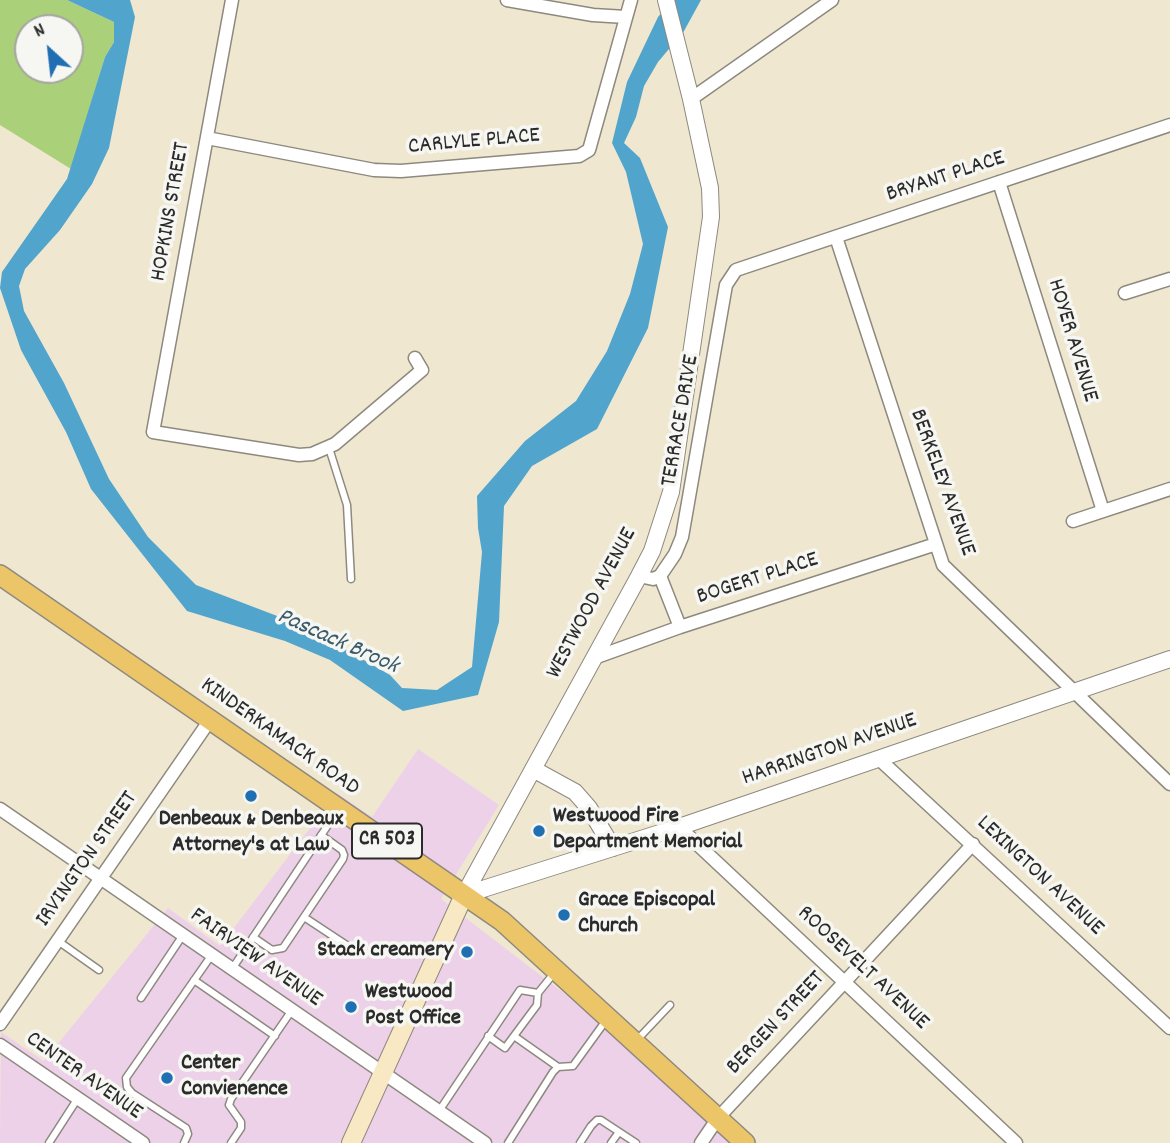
<!DOCTYPE html>
<style>
body{margin:0}
#map{position:relative;width:1170px;height:1143px;overflow:hidden;background:#efe7d0;font-family:Dekko,sans-serif}
canvas{display:block}
.north{position:absolute;left:14px;top:14px;width:70px;height:70px;box-sizing:border-box;background:#f6f6f2;border:2px solid #a5a5a2;border-radius:50%;rotate:333deg;font-size:19px;font-weight:700;line-height:28px;text-align:center;color:#2b2b2b}
.north::after{content:'';display:block;margin:auto;width:24px;height:32px;background:#1f6fb2;clip-path:polygon(50% 0,100% 100%,50% 72%,0 100%)}
</style>
<div id="map">
<canvas width="1170" height="1143"></canvas>
<div class="north">N</div>
</div>
<script>
const ctx = document.querySelector('canvas').getContext('2d');
ctx.lineJoin = 'round';
function fill(path, color) { ctx.fillStyle = color; ctx.fill(path, 'evenodd'); }
const shape = rows => new Path2D(rows.map(r => 'M' + r).join(''));
function trace(path, color, width, dash) { ctx.strokeStyle = color; ctx.lineWidth = width; ctx.lineCap = dash ? 'butt' : 'round'; ctx.setLineDash(dash || []); ctx.stroke(path); }
function drawText(font, color, halo, rows, align = 'center') {
  ctx.font = font + ' Dekko,sans-serif'; ctx.lineWidth = 7; ctx.setLineDash([]); ctx.textBaseline = 'middle'; ctx.strokeStyle = halo; ctx.fillStyle = color; for (const [text, x, y, turn = 0] of rows) {
    ctx.save(); ctx.translate(x, y); ctx.rotate((+turn || 0) * Math.PI / 180); ctx.textAlign = isNaN(turn) ? turn : align; if (halo) ctx.strokeText(text, 0, 0); ctx.fillText(text, 0, 0); ctx.restore();
  }
}
const built = shape([
 [418,749,499,805,441,899,608,1027,729,1117,756,1143,0,1143,1,1032,44,1061,168,908,220,946,337,793,372,817]
]);
const green = shape([
 [0,0,67,0,114,22,114,42,105,57,71,169,0,125],
 [28,28,70,28,70,70,28,70]
]);
const water = shape([
 [67,0,130,0,135,17,109,148,92,184,60,230,25,269,19,286,24,311,64,383,109,479,148,537,196,585,306,627,390,675,402,688,437,690,472,667,482,552,478,528,477,496,525,441,576,401,607,351,630,294,643,244,626,172,612,143,627,82,658,17,672,0,701,0,684,31,658,62,644,86,636,117,624,143,640,158,668,227,648,328,597,429,532,466,504,506,499,622,478,695,403,711,330,660,285,641,187,611,91,489,66,432,21,350,0,288,2,272,67,179,105,57,114,42,114,22]
]);
const service = shape([
 [329,448,347,505,351,579],
 [304,917,348,946],
 [253,937,272,950,283,948,343,859,344,855,342,850,321,835],
 [58,941,99,970],
 [232,969,338,810],
 [194,980,275,1036],
 [141,998,183,935],
 [488,1036,505,1048,537,1005,538,993,555,972],
 [514,1036,558,1067],
 [636,1041,670,1005],
 [439,1111,520,990,538,993],
 [49,1143,78,1098],
 [184,1143,188,1134,186,1128,132,1093,127,1087,126,1078,211,956],
 [231,1143,241,1128,241,1122,229,1105,231,1099,292,1010],
 [508,1143,553,1072,558,1067,573,1066,607,1019],
 [580,1143,591,1126,597,1120,601,1120,636,1143],
 [611,1143,619,1132]
]);
const minor = shape([
 [232,0,153,432,299,455,312,454,335,444,422,370,415,358],
 [507,0,593,15,626,17],
 [691,99,832,0],
 [207,138,374,170,401,171,579,156,589,150,631,0],
 [999,182,1103,511],
 [836,237,943,565,1170,784],
 [1125,293,1170,279],
 [1073,521,1170,489],
 [639,576,653,579,660,576,675,554,682,537,726,285,736,270,1170,125],
 [660,576,680,627],
 [594,658,680,627,936,544],
 [879,759,1170,1028],
 [0,809,485,1143],
 [679,827,1016,1143],
 [0,1024,210,720],
 [0,1045,143,1143],
 [701,1143,718,1118,973,844]
]);
const tertiary = shape([
 [533,769,575,792,589,808,613,848],
 [464,895,639,576,652,551,671,492,711,217,710,188,691,99,666,0],
 [464,895,679,827,1170,659]
]);
const secondary = shape([
 [351,1143,464,895]
]);
const primary = shape([
 [0,575,502,921,745,1143]
]);
const markers = [
 [251,796,7,"#1f6fb2"],
 [539,831,7,"#1f6fb2"],
 [564,915,7,"#1f6fb2"],
 [467,952,7,"#1f6fb2"],
 [351,1007,7,"#1f6fb2"],
 [167,1078,7,"#1f6fb2"]
];
const shields = [
 [387,841,70]
];
const shieldNames = [
 ["CR 503",387,841]
];
const streetNames = [
 ["CARLYLE PLACE",474,143,-5],
 ["BRYANT PLACE",946,178,-18],
 ["HOPKINS STREET",172,212,-80],
 ["HOYER AVENUE",1071,341,73],
 ["TERRACE DRIVE",682,421,-80],
 ["BERKELEY AVENUE",941,483,70],
 ["BOGERT PLACE",758,580,-18],
 ["WESTWOOD AVENUE",593,604,-62],
 ["KINDERKAMACK ROAD",279,738,35],
 ["HARRINGTON AVENUE",830,751,-19],
 ["IRVINGTON STREET",88,860,-55],
 ["LEXINGTON AVENUE",1039,877,43],
 ["FAIRVIEW AVENUE",255,959,35],
 ["ROOSEVELT AVENUE",862,969,43],
 ["BERGEN STREET",777,1024,-47],
 ["CENTER AVENUE",83,1077,35]
];
const poiNames = [
 ["Westwood Fire",553,818],
 ["Department Memorial",553,844],
 ["Denbeaux & Denbeaux",251,821,"center"],
 ["Attorney's at Law",251,847,"center"],
 ["Grace Episcopal",578,902],
 ["Church",578,928],
 ["Stack creamery",453,952,"right"],
 ["Westwood",365,994],
 ["Post Office",365,1020],
 ["Center",181,1065],
 ["Convienence",181,1091]
];
const waterNames = [
 ["Pascack Brook",337,643,24]
];
fill(built, '#edd1e9');
fill(green, '#aad07a');
fill(water, '#51a4cc');
trace(service, '#8d897e', 9);
trace(minor, '#8d897e', 15);
trace(tertiary, '#8d897e', 18);
trace(secondary, '#8d897e', 20);
trace(primary, '#8d897e', 22);
trace(service, '#fff', 6);
trace(minor, '#fff', 12);
trace(tertiary, '#fff', 16);
trace(secondary, '#f8e8c3', 18);
trace(primary, '#edc569', 19);
for (const [x, y, r, color] of markers) { const dot = new Path2D(); dot.arc(x, y, r, 0, 2 * Math.PI); ctx.fillStyle = color; ctx.fill(dot); trace(dot, '#f6f6f2', 2.5); }
for (const [x, y, w] of shields) { const box = new Path2D(); box.roundRect(x - w / 2, y - 17.5, w, 35, 5); ctx.fillStyle = '#f6f6f2'; ctx.fill(box); trace(box, '#2b2b2b', 2); }
drawText('bold 21px', '#2b2b2b', null, shieldNames);
drawText('23px', '#2b2b2b', '#f6f6f2', streetNames);
drawText('bold 23px', '#2b2b2b', '#f6f6f2', poiNames, 'left');
drawText('italic 24px', '#3a5b6b', '#f6f6f2', waterNames);
</script>
